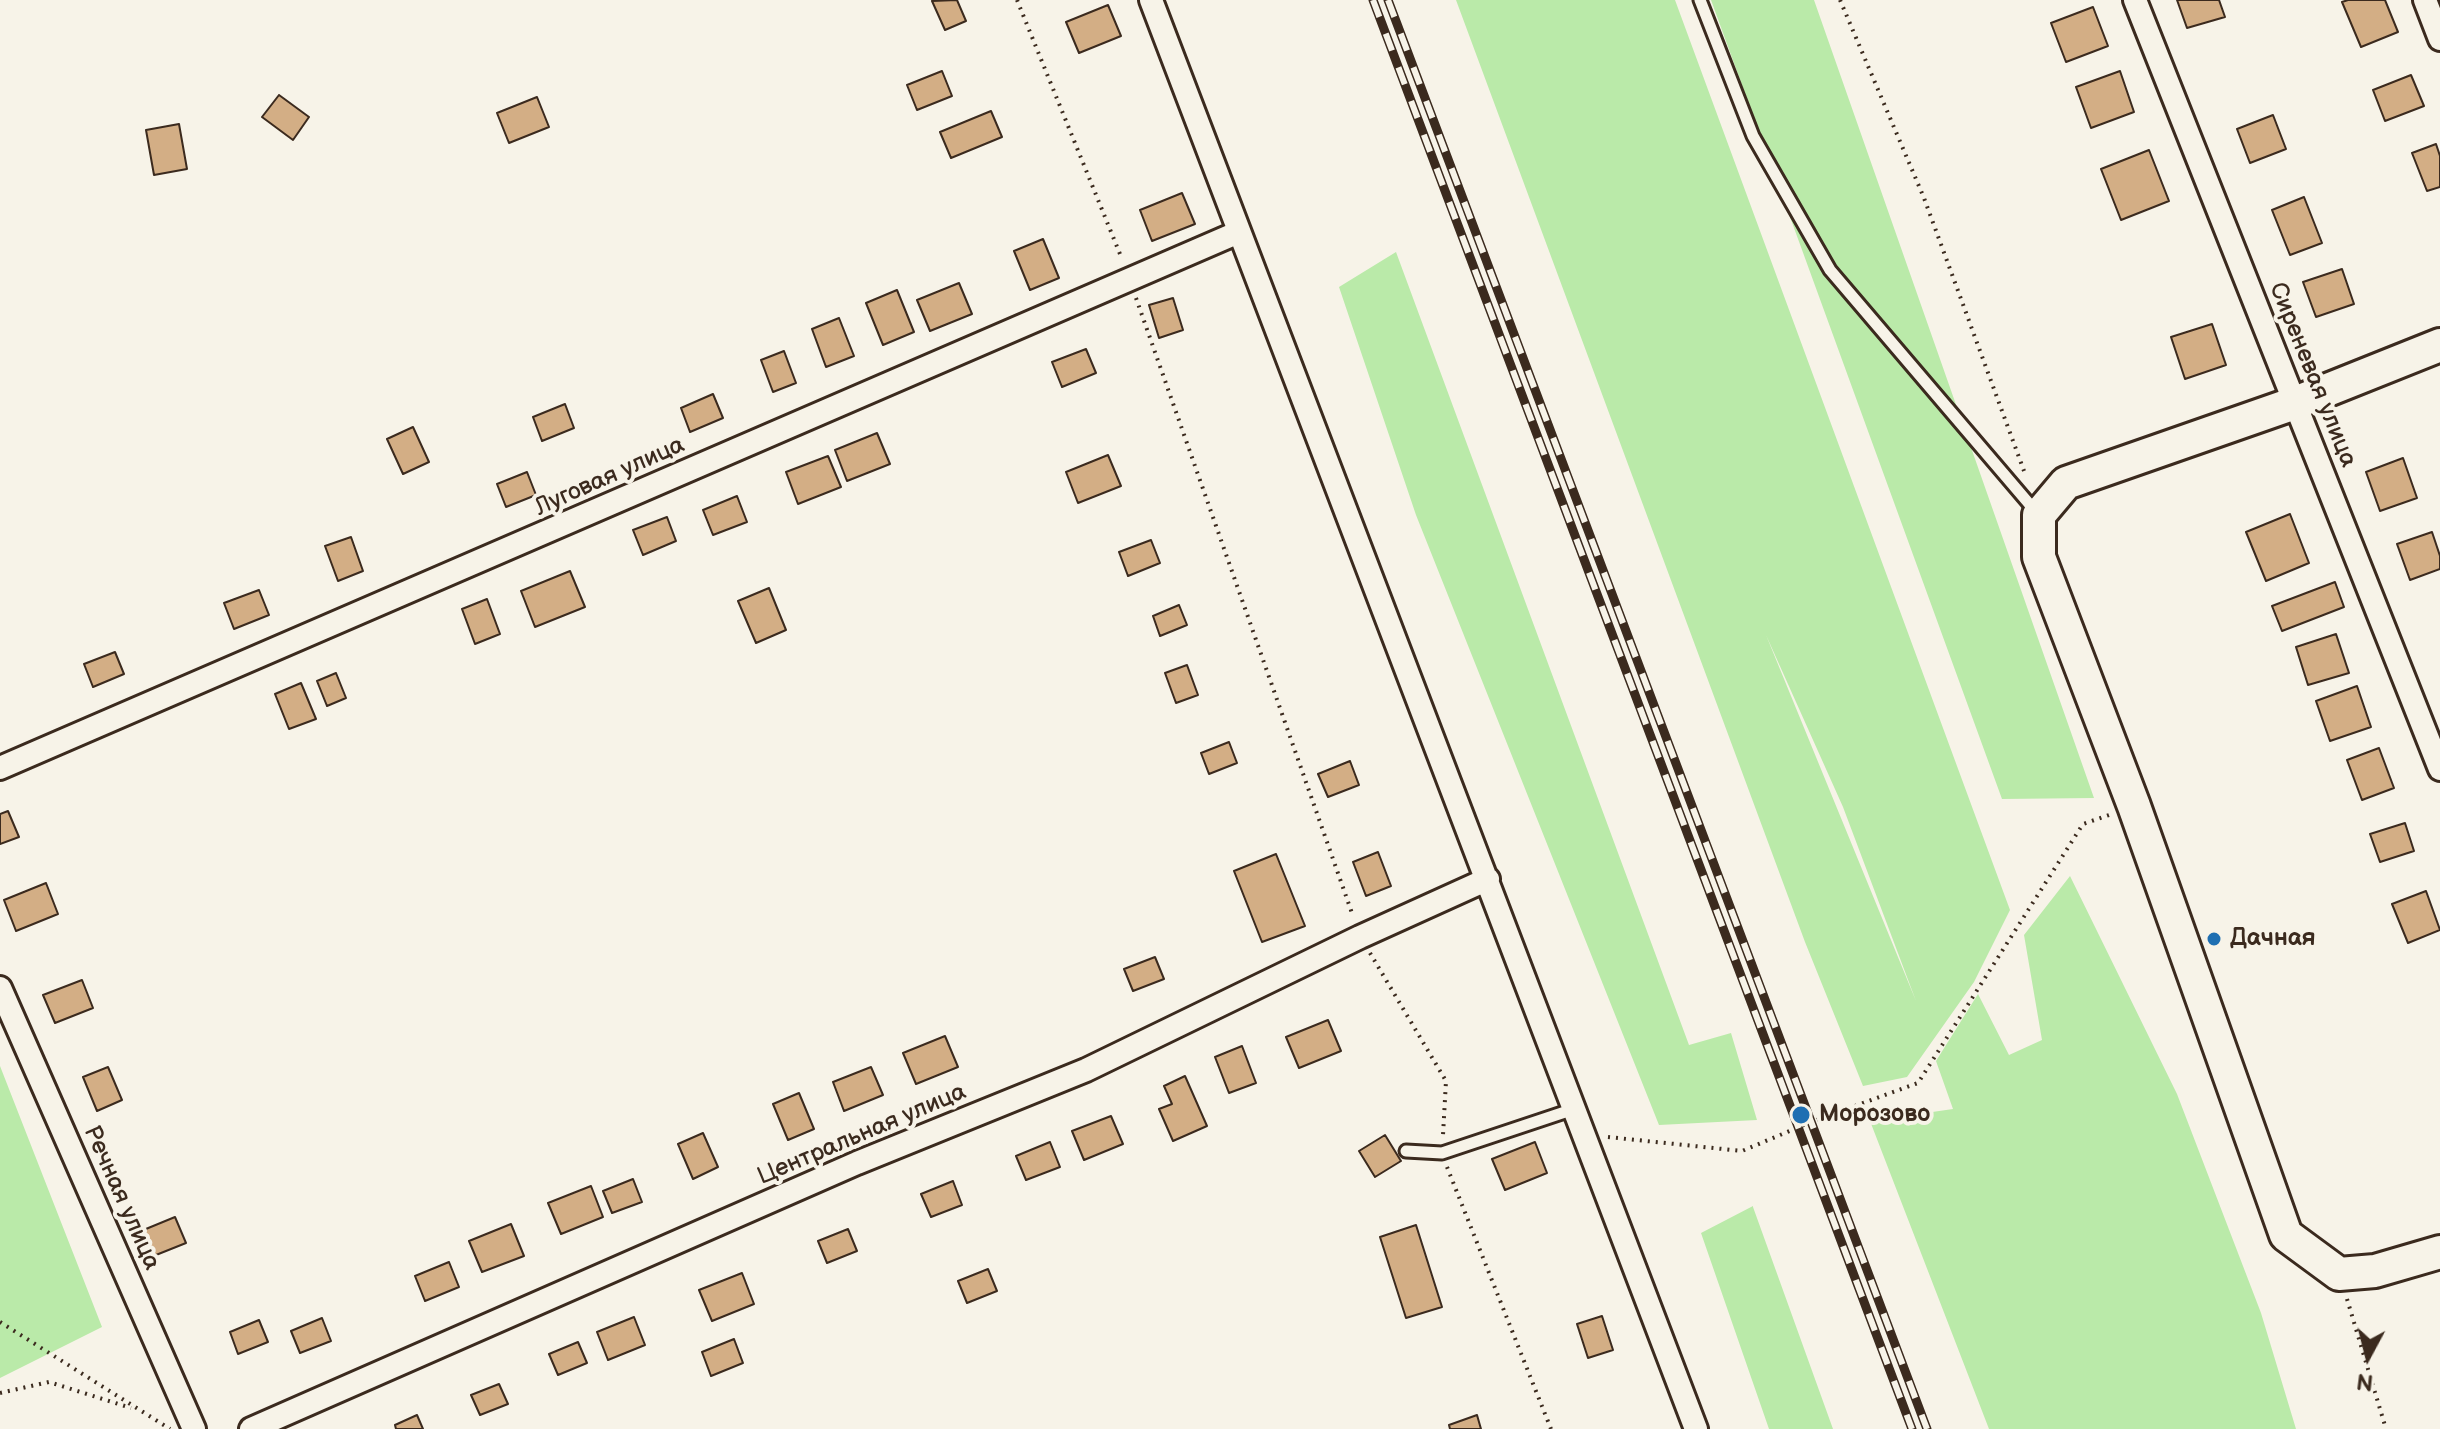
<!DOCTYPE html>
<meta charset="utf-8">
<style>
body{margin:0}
#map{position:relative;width:2440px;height:1429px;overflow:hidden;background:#f7f3e8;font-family:"Balsamiq Sans",sans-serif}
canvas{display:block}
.north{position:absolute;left:2328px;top:1317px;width:80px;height:80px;-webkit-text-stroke:6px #f7f3e8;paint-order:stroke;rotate:187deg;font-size:22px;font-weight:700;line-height:32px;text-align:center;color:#3b2a1e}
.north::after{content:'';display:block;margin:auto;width:28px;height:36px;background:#3b2a1e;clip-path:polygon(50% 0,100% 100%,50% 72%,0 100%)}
</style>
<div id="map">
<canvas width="2440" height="1429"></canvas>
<div class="north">N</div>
</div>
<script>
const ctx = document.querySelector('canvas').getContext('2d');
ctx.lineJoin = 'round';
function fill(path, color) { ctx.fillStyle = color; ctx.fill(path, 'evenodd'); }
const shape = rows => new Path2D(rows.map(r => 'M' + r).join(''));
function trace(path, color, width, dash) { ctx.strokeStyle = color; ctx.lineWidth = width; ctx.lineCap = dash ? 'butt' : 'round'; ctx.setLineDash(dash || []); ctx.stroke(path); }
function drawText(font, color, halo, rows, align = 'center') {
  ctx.font = font + ' "Balsamiq Sans",sans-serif'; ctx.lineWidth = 8; ctx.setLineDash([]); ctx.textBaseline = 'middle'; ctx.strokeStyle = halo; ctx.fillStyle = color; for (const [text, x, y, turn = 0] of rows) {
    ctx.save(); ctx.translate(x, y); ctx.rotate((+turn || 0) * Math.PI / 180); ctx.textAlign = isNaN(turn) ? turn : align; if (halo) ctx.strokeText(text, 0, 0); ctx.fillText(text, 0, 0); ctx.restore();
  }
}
const green = shape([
 [1456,0,1675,0,2010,910,1974,982,1907,1077,1863,1086,1805,942],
 [1766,635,1843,807,1916,1001],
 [1711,0,1814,0,2094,798,2002,799],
 [1396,252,1689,1045,1731,1033,1757,1120,1659,1125,1416,515,1339,287],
 [2070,876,2177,1094,2261,1313,2296,1429,1989,1429,1870,1121,1953,1109,1936,1061,1978,994,2009,1055,2042,1040,2024,935],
 [0,1066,102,1327,0,1378],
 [1753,1206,1753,1207,1833,1429,1769,1429,1701,1233]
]);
const building = shape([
 [957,0,966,21,945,30,932,1,957,0],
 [2177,0,2219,0,2225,17,2187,28,2177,0],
 [2348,0,2385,0,2398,32,2361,47,2342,2,2348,0],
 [1108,5,1121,36,1079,53,1066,22,1108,5],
 [2093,7,2108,46,2066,62,2051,23,2093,7],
 [942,71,952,96,917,110,907,85,942,71],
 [2120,71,2134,112,2091,128,2076,87,2120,71],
 [2411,75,2424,106,2385,121,2373,90,2411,75],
 [279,95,309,117,293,140,262,117,279,95],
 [537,97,549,127,509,143,497,113,537,97],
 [991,111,1002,137,951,158,940,132,991,111],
 [2273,115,2286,149,2250,163,2237,129,2273,115],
 [179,124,187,169,154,175,146,130,179,124],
 [2436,144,2440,156,2440,187,2427,191,2412,153,2436,144],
 [2149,150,2169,201,2121,220,2101,169,2149,150],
 [1182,193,1195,224,1152,241,1140,210,1182,193],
 [2304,197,2322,243,2290,255,2272,210,2304,197],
 [1043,239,1059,278,1030,290,1014,251,1043,239],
 [2342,269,2354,304,2316,317,2303,282,2342,269],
 [959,283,972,314,930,331,917,300,959,283],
 [897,290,914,332,883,345,866,303,897,290],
 [1173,298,1183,330,1159,338,1149,305,1173,298],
 [839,318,854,356,826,367,812,329,839,318],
 [2212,324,2226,365,2185,379,2171,337,2212,324],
 [1086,349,1096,373,1062,387,1052,362,1086,349],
 [784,351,796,383,773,392,761,360,784,351],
 [713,394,723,418,690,432,681,408,713,394],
 [565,404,574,428,542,441,533,417,565,404],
 [413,427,429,462,403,474,387,439,413,427],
 [877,433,890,464,847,481,835,450,877,433],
 [1108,455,1121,486,1078,503,1066,472,1108,455],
 [828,456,841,487,798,504,786,472,828,456],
 [2403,458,2417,498,2380,511,2366,472,2403,458],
 [527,472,536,495,506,507,497,484,527,472],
 [737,496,747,522,713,535,703,510,737,496],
 [2290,514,2309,563,2266,581,2246,532,2290,514],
 [667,517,676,541,643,555,633,530,667,517],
 [2432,532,2440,556,2440,569,2410,580,2397,544,2432,532],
 [351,537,363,571,338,581,325,546,351,537],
 [1151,540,1160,563,1128,576,1119,552,1151,540],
 [570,571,585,607,535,627,521,591,570,571],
 [2335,582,2344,607,2282,631,2272,606,2335,582],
 [769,588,786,630,756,643,738,601,769,588],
 [259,590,269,615,234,629,224,603,259,590],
 [487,599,500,634,475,644,462,609,487,599],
 [1179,605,1187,625,1160,636,1153,616,1179,605],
 [2336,634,2349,673,2308,685,2296,647,2336,634],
 [115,652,124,674,93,687,84,664,115,652],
 [1187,665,1198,695,1176,703,1165,673,1187,665],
 [336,673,346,698,327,706,317,681,336,673],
 [301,683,316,719,289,729,275,694,301,683],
 [2357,686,2371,727,2330,741,2316,701,2357,686],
 [1229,742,1237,763,1209,774,1201,753,1229,742],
 [2379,748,2394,788,2362,800,2347,760,2379,748],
 [1350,761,1359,785,1328,797,1318,774,1350,761],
 [8,811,19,837,0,844,0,814,8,811],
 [2405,823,2414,851,2380,862,2370,834,2405,823],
 [1378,852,1391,886,1366,896,1353,862,1378,852],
 [1276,854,1305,926,1262,942,1234,871,1276,854],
 [46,883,58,914,16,931,4,900,46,883],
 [2426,891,2440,930,2408,943,2392,904,2426,891],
 [1155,957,1164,979,1133,991,1124,969,1155,957],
 [82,980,93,1008,55,1023,43,995,82,980],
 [1328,1020,1341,1051,1299,1068,1286,1037,1328,1020],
 [945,1036,958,1067,916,1084,903,1053,945,1036],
 [1242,1046,1256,1083,1229,1093,1215,1057,1242,1046],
 [108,1067,122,1100,97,1111,83,1077,108,1067],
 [871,1067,883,1095,844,1111,833,1082,871,1067],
 [1185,1076,1207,1126,1173,1141,1159,1109,1172,1104,1164,1086,1185,1076],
 [799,1093,814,1129,788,1140,773,1104,799,1093],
 [1111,1116,1123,1144,1084,1160,1072,1131,1111,1116],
 [703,1133,718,1167,693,1179,678,1144,703,1133],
 [1385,1135,1401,1161,1375,1177,1359,1151,1385,1135],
 [1050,1142,1060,1167,1026,1180,1016,1156,1050,1142],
 [1535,1142,1547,1173,1505,1190,1492,1159,1535,1142],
 [633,1179,642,1202,612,1213,603,1191,633,1179],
 [953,1181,962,1205,931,1217,921,1194,953,1181],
 [591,1186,603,1217,561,1234,548,1203,591,1186],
 [175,1217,186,1243,151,1257,141,1231,175,1217],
 [511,1224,524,1256,482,1272,469,1241,511,1224],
 [1416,1225,1442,1307,1406,1318,1380,1237,1416,1225],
 [848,1229,857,1251,827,1263,818,1241,848,1229],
 [449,1262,459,1287,425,1301,415,1276,449,1262],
 [988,1269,997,1291,967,1303,958,1281,988,1269],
 [742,1273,754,1304,712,1321,699,1290,742,1273],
 [1602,1316,1613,1350,1588,1358,1577,1324,1602,1316],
 [634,1317,645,1345,608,1360,597,1332,634,1317],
 [322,1318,331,1341,300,1353,291,1331,322,1318],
 [259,1320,268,1342,238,1354,230,1332,259,1320],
 [734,1339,743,1363,711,1376,702,1352,734,1339],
 [578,1342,587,1363,558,1375,549,1354,578,1342],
 [499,1384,508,1404,480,1415,471,1395,499,1384],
 [417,1415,423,1429,396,1429,395,1425,417,1415],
 [1477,1415,1481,1429,1450,1429,1449,1425,1477,1415]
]);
const path = shape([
 [1017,0,1122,259],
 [1840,0,1924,198,2024,471],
 [1136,298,1353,916],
 [1370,953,1446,1081,1443,1135],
 [1608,1137,1742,1151,1811,1122,1918,1083,2083,824,2109,815],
 [1447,1167,1551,1429],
 [2347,1299,2386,1429],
 [0,1322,170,1429],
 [0,1393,49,1382,131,1408]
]);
const lane = shape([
 [1700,0,1753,136,1830,270,2037,513],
 [1406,1151,1442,1153,1574,1109]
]);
const street = shape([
 [1151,0,1696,1429],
 [2135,0,2440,769],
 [2425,0,2440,39],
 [0,768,1239,232],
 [0,988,194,1429],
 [251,1429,857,1163,1086,1070,1360,937,1488,879]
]);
const secondary = shape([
 [2440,345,2295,403,2066,483,2039,515,2039,557,2134,806,2286,1235,2339,1274,2375,1271,2440,1252]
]);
const rail = shape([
 [1373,0,1912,1429],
 [1388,0,1927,1429]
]);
const markers = [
 [2214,939,8,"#1f6fb2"],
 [1801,1115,10,"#1f6fb2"]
];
const streetNames = [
 ["Сиреневая улица",2312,375,68],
 ["Луговая улица",610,477,-24],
 ["Центральная улица",862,1135,-23],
 ["Речная улица",121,1198,66]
];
const poiNames = [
 ["Дачная",2230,939],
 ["Морозово",1819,1115]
];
fill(green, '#baeaa9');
fill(building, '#d3ae85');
trace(building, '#3b2a1e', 2);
trace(lane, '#3b2a1e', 17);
trace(street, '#3b2a1e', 28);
trace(secondary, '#3b2a1e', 38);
trace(path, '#3b2a1e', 4, [2, 6]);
trace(lane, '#f7f3e8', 11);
trace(street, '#f7f3e8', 22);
trace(secondary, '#f7f3e8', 32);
trace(rail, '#3b2a1e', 9);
trace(rail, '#f7f3e8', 6, [18]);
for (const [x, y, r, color] of markers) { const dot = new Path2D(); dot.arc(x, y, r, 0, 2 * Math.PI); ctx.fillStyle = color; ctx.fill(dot); trace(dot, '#f7f3e8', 3); }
drawText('24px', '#3b2a1e', '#f7f3e8', streetNames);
drawText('bold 24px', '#3b2a1e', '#f7f3e8', poiNames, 'left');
</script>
